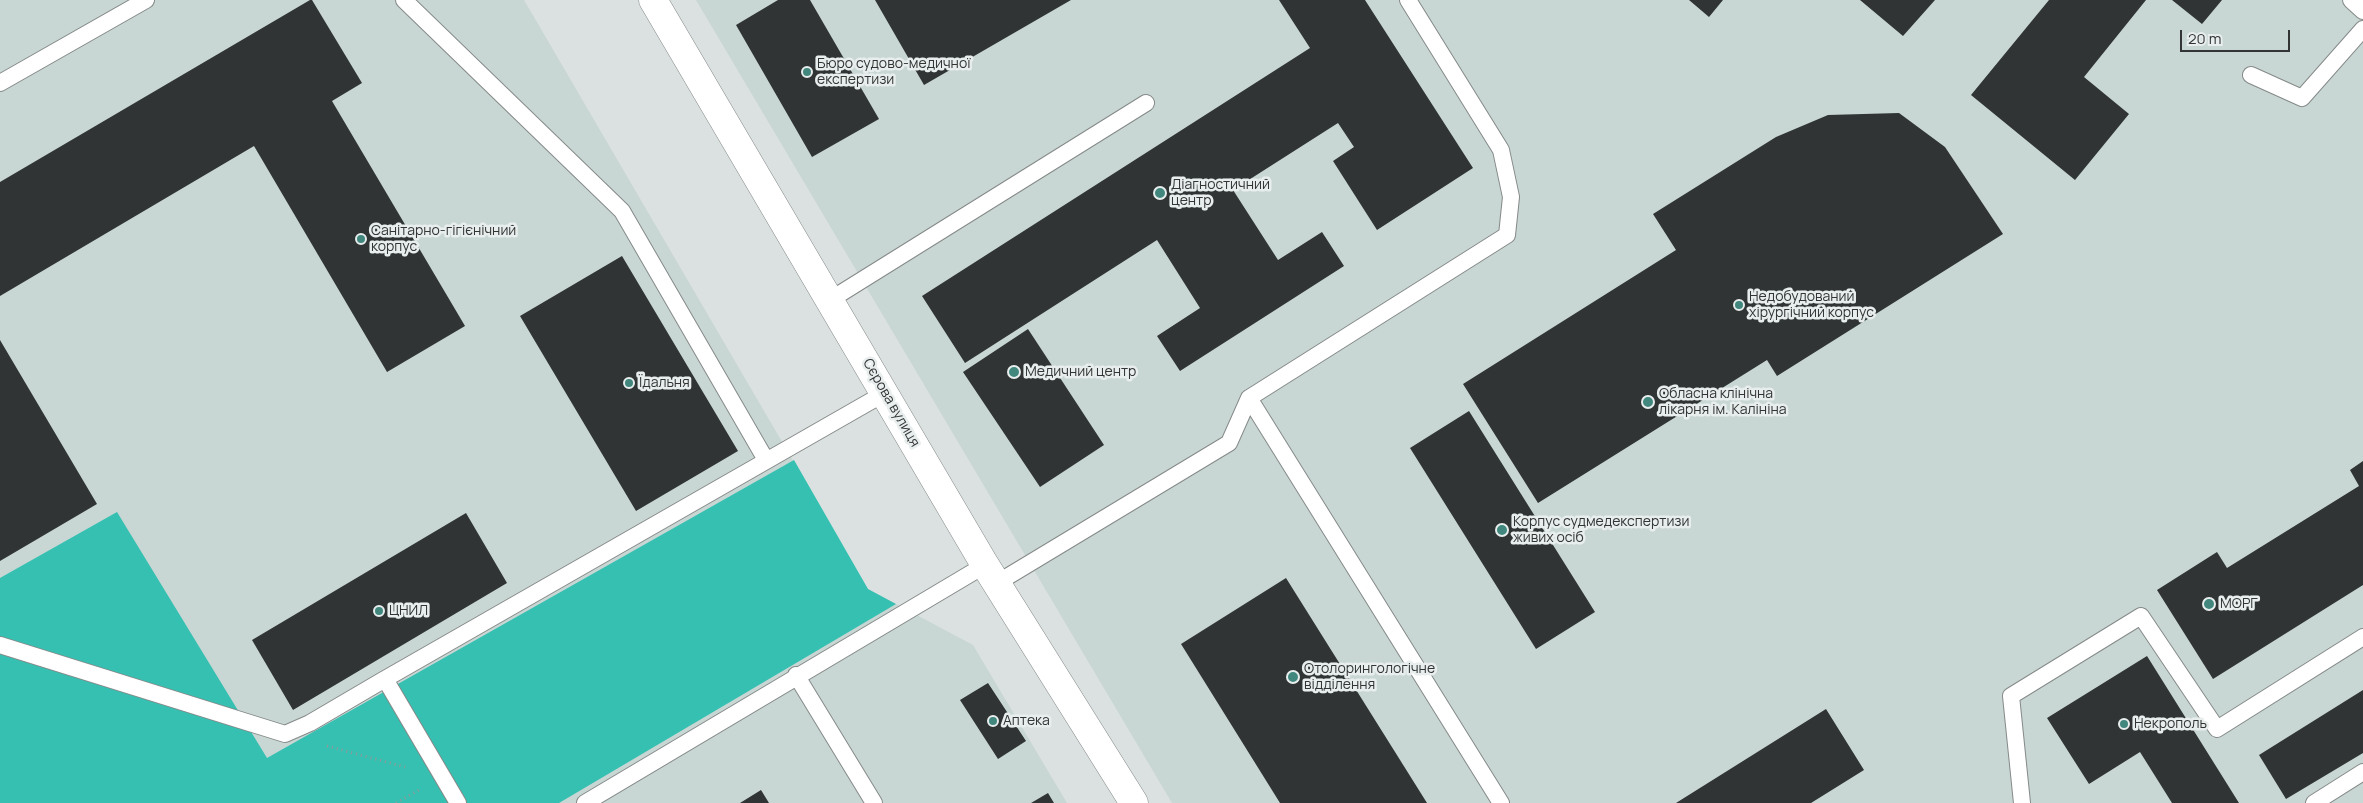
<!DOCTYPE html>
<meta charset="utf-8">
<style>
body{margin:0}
#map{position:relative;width:2363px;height:803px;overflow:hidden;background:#dbe1e0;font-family:Manrope,sans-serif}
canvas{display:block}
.scale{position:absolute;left:2180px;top:30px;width:110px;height:22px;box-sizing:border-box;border:2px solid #333535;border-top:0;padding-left:6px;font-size:15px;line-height:18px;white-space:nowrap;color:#333535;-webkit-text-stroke:4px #e8eeed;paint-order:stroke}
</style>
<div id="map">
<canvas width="2363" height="803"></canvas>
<div class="scale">20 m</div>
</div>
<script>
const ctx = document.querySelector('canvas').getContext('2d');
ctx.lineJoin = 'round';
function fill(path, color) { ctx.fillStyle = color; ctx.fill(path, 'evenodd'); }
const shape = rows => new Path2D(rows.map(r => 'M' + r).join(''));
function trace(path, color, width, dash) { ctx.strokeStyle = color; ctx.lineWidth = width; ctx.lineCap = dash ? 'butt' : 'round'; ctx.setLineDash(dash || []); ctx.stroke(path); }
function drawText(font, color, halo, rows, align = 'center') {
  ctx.font = font + ' Manrope,sans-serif'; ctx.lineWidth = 5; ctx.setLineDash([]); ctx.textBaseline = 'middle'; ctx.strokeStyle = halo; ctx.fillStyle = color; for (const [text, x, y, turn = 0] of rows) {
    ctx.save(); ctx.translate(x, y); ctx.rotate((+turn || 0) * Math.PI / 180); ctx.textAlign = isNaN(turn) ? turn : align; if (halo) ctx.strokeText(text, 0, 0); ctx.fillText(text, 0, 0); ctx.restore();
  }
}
const built = shape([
 [0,0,524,0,868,589,973,645,1067,803,0,803],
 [696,0,2363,0,2363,803,1172,803]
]);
const forest = shape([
 [794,460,868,589,896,604,559,803,0,803,0,578,117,512,267,758]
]);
const building = shape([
 [310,0,312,0,362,83,332,101,465,326,387,372,254,146,0,296,0,182],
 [778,0,810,0,879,119,812,157,736,25],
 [875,0,1071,0,924,85],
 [1279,0,1365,0,1473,168,1377,230,1333,161,1354,147,1338,123,1233,190,1278,260,1322,232,1344,266,1180,371,1157,336,1200,308,1157,240,965,363,922,296,1310,48],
 [1689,0,1723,0,1709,17],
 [1860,0,1935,0,1903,36],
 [2049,0,2146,0,2084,77,2129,114,2075,180,1971,95],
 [2172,0,2222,0,2202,24],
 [1899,113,1945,147,2003,234,1777,376,1767,360,1538,503,1463,384,1676,250,1653,214,1776,137,1828,115],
 [622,256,738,451,636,511,520,316],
 [1028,329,1104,445,1040,487,963,372],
 [0,340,97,504,0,561],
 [1469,411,1595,612,1536,649,1410,448],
 [2363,461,2363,585,2213,679,2157,590,2217,552,2227,568,2359,486,2350,470],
 [466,513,507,583,293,710,252,640],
 [1286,578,1427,803,1280,803,1181,644],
 [2147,656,2239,803,2172,803,2140,752,2089,784,2047,718],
 [988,683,1026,741,998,759,960,700],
 [2363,690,2363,753,2286,799,2259,755],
 [1826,709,1864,770,1811,803,1676,803],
 [761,790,769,803,740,803],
 [1048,793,1054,803,1031,803]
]);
const path = shape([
 [327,746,405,767],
 [396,803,419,790]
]);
const lane = shape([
 [404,0,622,211,766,460],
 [2351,0,2363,11],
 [2251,75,2302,98,2363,29],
 [0,83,146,0],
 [830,300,1146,103],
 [1249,398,1501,803],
 [997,583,1229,443,1249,398,1507,235,1511,197,1501,150,1408,0],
 [0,645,285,734,310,723,385,679],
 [796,675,874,803],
 [458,803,385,679,885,393],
 [585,803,985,565],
 [2022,803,2011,696,2141,616,2217,729,2363,637],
 [2314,803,2363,772]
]);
const street = shape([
 [653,0,985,565,1134,803]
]);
const markers = [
 [807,72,5,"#41877e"],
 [1160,193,6,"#41877e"],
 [361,239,5,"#41877e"],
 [1739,305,5,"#41877e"],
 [1014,372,6,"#41877e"],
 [629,383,5,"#41877e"],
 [1648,402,6,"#41877e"],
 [1502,530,6,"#41877e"],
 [2209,604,6,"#41877e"],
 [379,611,5,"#41877e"],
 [1293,677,6,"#41877e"],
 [993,721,5,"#41877e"],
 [2124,724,5,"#41877e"]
];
const poiNames = [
 ["Бюро судово-медичної",817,64],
 ["експертизи",817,80],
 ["Діагностичний",1171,185],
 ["центр",1171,201],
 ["Санітарно-гігієнічний",371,231],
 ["корпус",371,247],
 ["Недобудований",1749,297],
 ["хірургічний корпус",1749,313],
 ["Медичний центр",1025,372],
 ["Їдальня",639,383],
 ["Обласна клінічна",1659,394],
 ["лікарня ім. Калініна",1659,410],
 ["Корпус судмедекспертизи",1513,522],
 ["живих осіб",1513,538],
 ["МОРГ",2220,604],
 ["ЦНИЛ",389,611],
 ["Отолорингологічне",1304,669],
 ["відділення",1304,685],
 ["Аптека",1003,721],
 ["Некрополь",2134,724]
];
const streetNames = [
 ["Сєрова вулиця",891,403,60]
];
fill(built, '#c8d6d4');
fill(forest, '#36c0b1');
fill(building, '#303434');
trace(lane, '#858a89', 18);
trace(street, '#858a89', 29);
trace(path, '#959999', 3, [1, 4]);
trace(lane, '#fff', 16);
trace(street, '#fff', 28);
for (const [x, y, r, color] of markers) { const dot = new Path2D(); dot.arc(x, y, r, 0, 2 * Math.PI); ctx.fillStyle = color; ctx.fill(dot); trace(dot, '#e8eeed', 2); }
drawText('14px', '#333535', '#e8eeed', poiNames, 'left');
drawText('14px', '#333535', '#e8eeed', streetNames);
</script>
